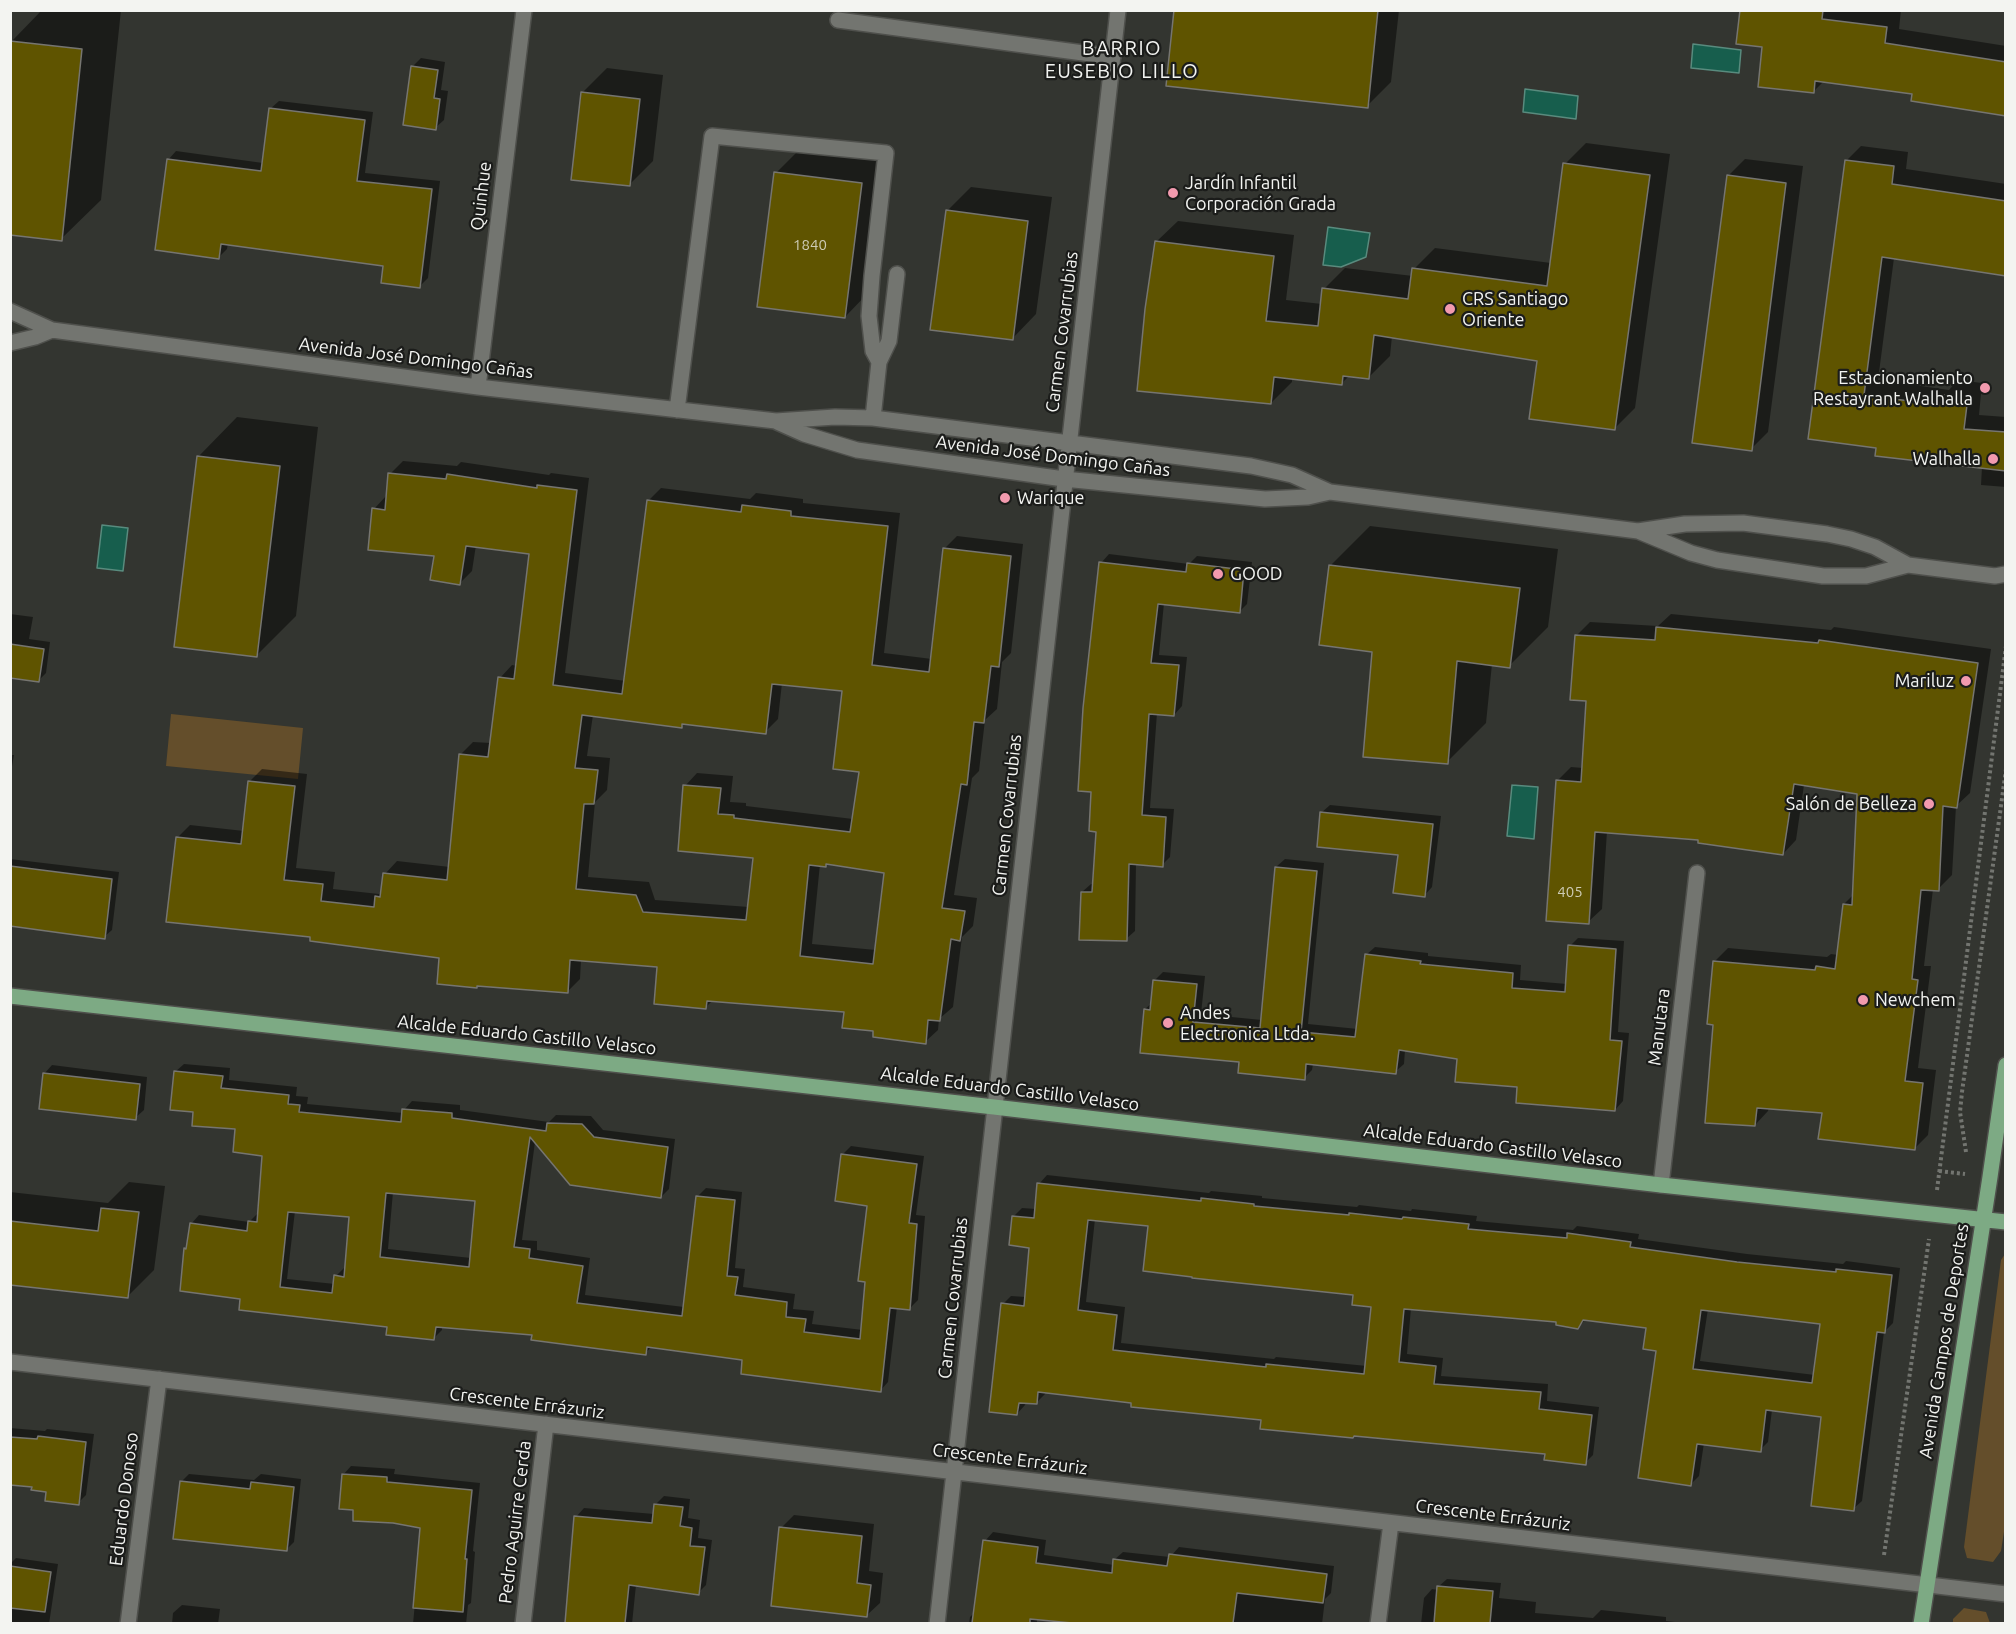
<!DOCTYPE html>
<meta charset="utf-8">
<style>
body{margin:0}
#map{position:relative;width:2016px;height:1634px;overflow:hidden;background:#333530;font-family:Ubuntu,sans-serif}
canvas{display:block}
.frame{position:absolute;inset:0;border:12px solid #f3f4f1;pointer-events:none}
</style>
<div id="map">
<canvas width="2016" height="1634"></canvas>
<div class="frame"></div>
</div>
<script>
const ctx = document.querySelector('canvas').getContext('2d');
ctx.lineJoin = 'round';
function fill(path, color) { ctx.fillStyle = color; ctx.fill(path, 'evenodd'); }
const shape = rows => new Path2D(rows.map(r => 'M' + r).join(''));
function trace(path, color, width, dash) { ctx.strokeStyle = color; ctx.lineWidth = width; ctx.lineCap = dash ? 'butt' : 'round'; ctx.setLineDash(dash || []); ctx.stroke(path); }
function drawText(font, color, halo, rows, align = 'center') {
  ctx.font = font + ' Ubuntu,sans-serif'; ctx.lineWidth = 4.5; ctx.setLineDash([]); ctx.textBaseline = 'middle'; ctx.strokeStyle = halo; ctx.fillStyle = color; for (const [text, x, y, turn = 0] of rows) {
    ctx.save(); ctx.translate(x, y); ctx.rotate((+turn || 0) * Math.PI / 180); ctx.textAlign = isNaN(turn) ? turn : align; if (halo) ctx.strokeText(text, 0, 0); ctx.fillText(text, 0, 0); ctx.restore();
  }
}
const green = shape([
 [171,714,303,728,298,779,166,766],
 [2005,1254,2006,1519,2001,1551,1993,1562,1967,1558,1964,1547,2001,1260],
 [1964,1608,1986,1612,1990,1623,1953,1623,1953,1619]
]);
const water = shape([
 [1693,44,1741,50,1739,73,1691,68,1693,44],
 [1525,89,1578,96,1576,119,1523,112,1525,89],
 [1328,227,1370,233,1366,257,1341,267,1323,265,1328,227],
 [102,525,128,528,123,571,97,568,102,525],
 [1512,785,1538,787,1534,839,1507,836,1512,785]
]);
const shadow = shape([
 [42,10,121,10,101,200,61,239,11,42],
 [1176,10,1399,10,1391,82,1367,106],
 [1741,10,1901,10,1899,29,2006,46,2006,115,1914,92,1825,80,1814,91,1764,46],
 [421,58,445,62,441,90,448,91,444,120,435,128,412,67],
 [607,68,663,75,653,161,629,185,583,92],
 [279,101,373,112,365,173,440,181,428,278,420,286,384,265,228,243,227,249,219,257,168,160,176,151,263,163,270,109],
 [1586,143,1670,154,1635,408,1614,429,1538,359,1392,336,1390,356,1369,377,1350,375,1341,384,1292,377,1292,382,1271,403,1156,242,1178,221,1294,235,1286,300,1322,304,1324,289,1345,268,1413,276,1414,269,1435,248,1551,263,1565,164],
 [1861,146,1908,152,1906,169,2006,184,2006,275,1894,258,1878,380,1949,390,1958,380,1982,383,1979,415,2006,417,2006,487,1981,485,1982,467,1878,446,1810,438,1846,161],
 [800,149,886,159,869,292,845,317,776,173],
 [1745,159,1803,166,1768,432,1751,449,1728,176],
 [971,187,1052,197,1036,314,1012,339,947,211],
 [237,417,318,427,296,616,257,655,198,457],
 [403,461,457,466,461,462,549,475,551,473,589,478,565,673,626,681,648,501,661,488,750,499,756,493,803,499,803,503,900,513,884,653,932,659,944,549,957,536,1023,544,1011,653,1002,662,997,709,985,720,979,771,972,778,954,895,977,898,973,926,962,937,953,1007,939,1019,938,1030,925,1042,875,1030,846,1011,713,1000,706,1007,658,966,581,960,580,979,567,992,441,957,312,936,177,838,190,825,244,831,249,782,262,769,307,774,296,868,335,872,333,889,379,894,382,891,385,874,397,861,450,867,461,754,473,742,491,743,500,678,512,665,517,666,530,553,476,545,472,571,460,583,436,555,374,509,386,496,390,474],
 [782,683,844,690,860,771,853,819,746,806,746,803,730,802,733,776,697,773,685,786,754,856,749,907,655,900,649,882,588,877,595,802,607,790,610,758,587,756,593,715,681,727,685,723,765,732,778,719],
 [828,863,886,872,876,950,812,944,820,864,826,865],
 [1370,526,1558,549,1548,627,1509,666,1492,664,1486,723,1447,762,1374,650,1330,566],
 [1109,554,1189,564,1197,556,1252,562,1247,604,1239,612,1164,603,1159,655,1187,657,1182,706,1174,715,1157,713,1150,808,1174,809,1170,857,1162,865,1136,863,1135,931,1126,939,1082,892,1091,884,1094,884,1097,830,1101,563],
 [10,614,33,617,29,639,50,642,46,673,39,680,10,676],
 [1671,614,1831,630,1834,627,1991,649,1970,793,1956,806,1952,875,1938,889,1933,889,1924,966,1931,966,1918,1068,1936,1070,1928,1135,1915,1148,1823,1111,1769,1107,1768,1111,1755,1125,1714,1023,1715,961,1728,948,1827,957,1831,954,1838,955,1844,904,1854,894,1859,792,1804,785,1796,840,1783,854,1700,838,1607,831,1602,909,1588,922,1557,781,1571,767,1583,768,1588,699,1576,636,1590,622,1658,626],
 [10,755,14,755,10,778],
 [1330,805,1441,816,1432,887,1424,896,1399,854,1321,813],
 [10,859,119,872,112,930,104,937,10,924],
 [1285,859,1324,863,1308,1024,1358,1029,1366,955,1375,947,1428,953,1428,956,1521,965,1520,980,1567,984,1570,946,1578,938,1624,941,1618,1032,1629,1033,1623,1101,1615,1110,1518,1086,1459,1058,1405,1050,1404,1064,1395,1072,1313,1064,1312,1070,1304,1078,1241,1060,1145,1009,1153,1002,1155,980,1163,972,1205,976,1201,1014,1262,1020,1276,867],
 [184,1064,230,1068,229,1080,297,1087,296,1096,308,1097,307,1104,403,1113,404,1110,412,1101,460,1105,460,1110,549,1122,556,1115,591,1116,603,1130,675,1139,669,1189,661,1197,535,1142,522,1240,537,1241,537,1250,590,1258,585,1295,684,1307,698,1196,706,1188,742,1192,735,1268,745,1269,743,1287,795,1294,793,1309,814,1311,812,1324,863,1330,869,1204,842,1155,851,1146,924,1156,916,1215,925,1216,918,1300,910,1308,897,1307,888,1382,880,1391,744,1359,652,1346,645,1354,533,1334,442,1326,442,1330,434,1338,389,1326,242,1298,186,1249,188,1247,191,1224,199,1215,249,1222,259,1212,264,1154,237,1128,194,1111,175,1072],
 [393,1192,476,1200,471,1258,388,1249],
 [295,1211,351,1216,346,1268,344,1268,336,1276,335,1284,287,1279],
 [52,1065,147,1077,144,1110,135,1118,44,1074],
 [1047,1175,1209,1193,1211,1191,1262,1196,1262,1198,1357,1207,1359,1205,1411,1211,1412,1209,1477,1216,1476,1221,1573,1230,1577,1226,1639,1234,1638,1239,1747,1254,1843,1264,1846,1261,1900,1268,1893,1323,1884,1332,1862,1501,1853,1509,1823,1416,1772,1410,1768,1442,1760,1450,1704,1443,1699,1476,1691,1484,1658,1350,1648,1326,1586,1319,1578,1327,1558,1321,1411,1308,1407,1354,1443,1358,1441,1376,1548,1384,1547,1401,1599,1407,1593,1455,1585,1463,1546,1453,1045,1391,1045,1394,1036,1403,1026,1402,1025,1405,1017,1414,1003,1304,1011,1296,1026,1297,1031,1246,1014,1216,1022,1208,1036,1209,1039,1184],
 [1095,1219,1149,1224,1355,1293,1373,1306,1367,1366,1276,1357,1274,1359,1121,1343,1125,1307,1086,1302],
 [1708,1309,1822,1322,1815,1375,1700,1361],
 [129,1182,165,1186,154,1270,127,1297,10,1284,10,1192,108,1203],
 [10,1428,45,1431,47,1429,94,1434,86,1495,78,1503,33,1486,10,1484],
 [351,1466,395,1469,394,1474,480,1483,473,1551,475,1552,471,1603,468,1605,466,1624,413,1624,422,1527,355,1508,343,1475],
 [189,1474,254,1480,261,1474,301,1479,294,1542,286,1550,181,1482],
 [664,1496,690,1499,688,1518,700,1520,698,1538,712,1540,706,1585,698,1593,636,1585,632,1624,566,1624,576,1517,584,1508,654,1514,656,1504],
 [794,1515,874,1524,869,1571,883,1573,880,1603,867,1615,781,1528],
 [993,1532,1046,1540,1044,1555,1114,1565,1114,1560,1123,1552,1170,1557,1179,1547,1334,1566,1331,1593,1325,1599,1322,1624,1085,1624,1037,1618,1037,1624,969,1624,970,1617,975,1612,985,1541],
 [16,1558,58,1564,49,1624,10,1624,10,1564],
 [1447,1579,1501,1583,1499,1598,1536,1602,1535,1613,1593,1618,1601,1610,1666,1617,1666,1621,1693,1624,1421,1624,1424,1598,1432,1589,1438,1590,1438,1587],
 [182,1605,220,1609,218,1624,172,1624,173,1613]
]);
const building = shape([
 [1174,10,1378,10,1368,108,1166,86,1174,10],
 [1740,10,1823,10,1822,19,1887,27,1885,43,2006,62,2006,116,1911,101,1912,94,1815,81,1814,93,1758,87,1762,47,1736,44,1740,10],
 [10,41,82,49,62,241,10,235,10,41],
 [411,66,438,70,434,98,440,99,436,130,403,125,411,66],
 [581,92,640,99,630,186,571,180,581,92],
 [269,108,365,120,357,181,432,189,420,288,381,283,383,266,280,252,221,244,219,259,155,250,167,159,261,171,269,108],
 [1845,160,1894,166,1892,184,2006,201,2006,276,1882,257,1864,395,1940,405,1942,395,1968,397,1964,429,2006,432,2006,471,1875,456,1876,448,1808,439,1845,160],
 [1563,163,1650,175,1615,430,1529,419,1537,361,1374,335,1369,379,1343,376,1342,385,1274,377,1271,404,1137,391,1145,309,1155,241,1274,256,1266,321,1318,326,1322,288,1408,299,1412,268,1547,286,1563,163],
 [774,172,862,183,845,318,757,307,774,172],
 [1727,175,1786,183,1752,451,1692,443,1727,175],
 [946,210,1028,221,1013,340,930,330,946,210],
 [197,456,280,466,257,657,174,647,197,456],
 [388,473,446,479,447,474,537,488,537,485,577,490,553,685,622,694,647,500,741,512,742,505,791,511,791,516,888,526,872,665,929,672,943,548,1011,556,999,667,991,666,984,723,974,722,967,785,961,784,942,908,965,911,960,941,951,939,940,1021,928,1020,926,1044,873,1037,873,1031,842,1028,844,1012,707,1001,706,1009,654,1004,657,967,570,960,568,993,477,986,477,988,437,984,439,958,310,941,310,937,166,922,176,837,241,844,248,781,295,786,284,880,323,884,321,901,374,907,375,896,380,897,383,873,447,880,459,754,488,757,498,677,514,679,529,554,466,546,460,585,430,580,434,556,368,550,372,508,385,510,388,473],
 [772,684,842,691,833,769,859,772,850,832,734,818,734,815,718,814,721,788,683,785,678,851,753,858,746,920,643,912,636,895,576,889,584,804,594,804,598,770,575,768,582,715,682,728,682,724,766,734,772,684],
 [826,864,884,873,873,964,800,956,809,865,826,867,826,864],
 [1099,562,1186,572,1187,563,1244,570,1240,613,1158,604,1151,663,1179,665,1174,716,1149,714,1142,815,1166,817,1163,867,1129,864,1127,941,1079,940,1081,892,1092,892,1096,832,1089,831,1091,792,1078,791,1083,708,1099,562],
 [1329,565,1520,588,1510,668,1457,661,1448,764,1363,757,1372,652,1319,645,1329,565],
 [1656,627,1818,643,1819,640,1978,663,1957,808,1943,806,1939,891,1921,890,1912,979,1918,980,1905,1081,1923,1083,1915,1150,1818,1139,1822,1113,1757,1108,1755,1126,1705,1123,1713,1025,1707,1024,1713,961,1815,970,1816,966,1835,969,1843,904,1852,905,1857,794,1794,784,1783,855,1698,843,1698,840,1595,832,1589,924,1546,921,1556,780,1581,782,1586,701,1570,700,1575,635,1655,640,1656,627],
 [10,644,44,649,39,682,10,678,10,644],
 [1320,812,1433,824,1425,897,1393,893,1398,855,1317,847,1320,812],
 [10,866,112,879,105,939,10,926,10,866],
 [1275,867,1317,871,1301,1032,1355,1037,1365,954,1421,961,1420,964,1513,973,1512,988,1565,992,1568,945,1616,949,1610,1040,1622,1041,1615,1111,1516,1103,1517,1087,1455,1082,1457,1059,1399,1050,1396,1074,1306,1064,1305,1080,1238,1073,1239,1062,1140,1053,1144,1009,1150,1010,1153,980,1197,984,1193,1022,1260,1028,1275,867],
 [174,1071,223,1076,221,1088,289,1095,288,1104,300,1105,299,1112,401,1122,402,1109,452,1113,452,1118,546,1131,547,1123,582,1124,594,1137,668,1147,661,1198,570,1185,530,1137,514,1247,530,1249,529,1258,583,1266,577,1303,682,1316,696,1196,735,1200,727,1276,738,1277,735,1295,787,1302,786,1317,806,1319,804,1332,860,1339,865,1282,858,1281,867,1206,835,1201,841,1154,917,1164,909,1223,917,1224,910,1310,890,1308,881,1392,741,1374,742,1360,647,1347,646,1355,531,1340,532,1335,436,1327,434,1340,386,1335,387,1327,239,1310,240,1299,180,1291,184,1248,186,1249,190,1223,247,1231,248,1221,257,1222,262,1156,233,1152,235,1129,192,1126,193,1112,170,1110,174,1071],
 [386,1193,475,1201,469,1267,380,1257,386,1193],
 [288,1212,349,1217,344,1277,334,1275,332,1293,280,1287,288,1212],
 [43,1073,140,1084,136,1120,39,1109,43,1073],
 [1037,1183,1201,1201,1201,1198,1254,1204,1254,1206,1349,1215,1349,1213,1402,1219,1403,1217,1469,1224,1468,1229,1567,1238,1567,1233,1631,1242,1630,1247,1737,1262,1836,1272,1836,1269,1892,1275,1885,1333,1877,1332,1854,1511,1811,1506,1821,1417,1766,1410,1761,1452,1697,1444,1691,1486,1638,1478,1656,1351,1643,1349,1646,1328,1583,1320,1578,1329,1556,1325,1556,1322,1404,1309,1399,1362,1436,1366,1434,1384,1541,1392,1539,1409,1592,1415,1586,1465,1544,1460,1545,1454,1354,1436,1353,1438,1260,1429,1261,1420,1131,1407,1131,1403,1038,1392,1037,1404,1019,1403,1017,1415,989,1412,1001,1303,1024,1306,1029,1248,1009,1245,1012,1216,1034,1218,1037,1183],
 [1088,1220,1148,1226,1143,1271,1192,1277,1192,1278,1353,1295,1352,1305,1371,1307,1364,1374,1266,1364,1266,1367,1113,1350,1117,1315,1078,1310,1088,1220],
 [1701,1310,1820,1324,1812,1383,1693,1369,1701,1310],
 [101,1208,139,1212,128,1298,10,1285,10,1221,98,1231,101,1208],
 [38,1436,86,1442,79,1505,45,1501,46,1492,31,1490,32,1487,10,1485,10,1437,37,1439,38,1436],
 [342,1474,387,1477,387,1482,472,1490,465,1559,467,1559,463,1612,413,1608,420,1528,393,1523,353,1521,353,1510,339,1509,342,1474],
 [180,1481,250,1489,251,1482,294,1487,287,1551,173,1539,180,1481],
 [654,1504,683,1507,680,1526,692,1528,690,1546,705,1547,699,1595,629,1585,625,1623,565,1623,574,1516,652,1523,654,1504],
 [779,1527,862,1536,857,1583,871,1585,867,1617,771,1606,779,1527],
 [983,1540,1038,1547,1036,1563,1112,1573,1113,1559,1167,1566,1169,1554,1327,1574,1323,1603,1237,1593,1233,1623,1072,1623,1030,1619,1030,1623,972,1623,983,1540],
 [10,1566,51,1572,45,1612,10,1608,10,1566],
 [1437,1586,1493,1591,1490,1623,1434,1623,1437,1586]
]);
const path = shape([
 [1966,1152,1960,1112,1962,1092,2006,769],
 [1939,1171,1965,1174],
 [1937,1190,2006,646],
 [1884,1555,1929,1239]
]);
const minor = shape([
 [838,20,1113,57],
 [10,311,52,330,478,387,776,421,835,417,873,418,1251,466,1292,475,1330,492],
 [10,343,35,337,52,330],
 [879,362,889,341,897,274],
 [478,387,524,10],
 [677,410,712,136,886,153,872,276,869,316,873,351,879,362,873,418],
 [777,422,804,434,857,450,1064,479,1265,499,1308,497,1330,492,1638,531,1685,524,1743,523,1827,534,1851,539,1875,547,1908,565,1995,576,2006,574],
 [1638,531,1691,553,1717,560,1823,576,1866,576,1908,565],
 [1661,1185,1697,873],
 [10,1362,2006,1594],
 [128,1624,159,1379],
 [523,1624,546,1424],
 [937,1624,1118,10],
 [1378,1624,1391,1523]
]);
const major = shape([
 [10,996,994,1107,1661,1185,2006,1222],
 [1921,1624,1990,1177,2006,1065]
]);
const markers = [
 [1173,193,6,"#f29aae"],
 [1450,309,6,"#f29aae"],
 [1985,388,6,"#f29aae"],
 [1993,459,6,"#f29aae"],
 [1005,498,6,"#f29aae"],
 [1218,574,6,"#f29aae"],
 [1966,681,6,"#f29aae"],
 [1929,804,6,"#f29aae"],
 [1863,1000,6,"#f29aae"],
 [1168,1023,6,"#f29aae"]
];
const numberNames = [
 ["1840",810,245],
 ["405",1570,892]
];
const poiNames = [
 ["Jardín Infantil",1185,183],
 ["Corporación Grada",1185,204],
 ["CRS Santiago",1462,299],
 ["Oriente",1462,320],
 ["Estacionamiento",1973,378,"right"],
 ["Restayrant Walhalla",1973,399,"right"],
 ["Walhalla",1981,459,"right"],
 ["Warique",1017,498],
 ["GOOD",1230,574],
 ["Mariluz",1954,681,"right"],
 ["Salón de Belleza",1917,804,"right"],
 ["Newchem",1875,1000],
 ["Andes",1180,1013],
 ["Electronica Ltda.",1180,1034]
];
const streetNames = [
 ["Quinhue",481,196,-83],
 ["Carmen Covarrubias",1062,332,-83],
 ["Avenida José Domingo Cañas",416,358,7],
 ["Avenida José Domingo Cañas",1053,456,7],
 ["Carmen Covarrubias",1007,815,-84],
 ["Manutara",1659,1027,-83],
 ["Alcalde Eduardo Castillo Velasco",527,1035,6],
 ["Alcalde Eduardo Castillo Velasco",1010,1089,7],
 ["Alcalde Eduardo Castillo Velasco",1493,1146,7],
 ["Carmen Covarrubias",953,1298,-84],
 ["Avenida Campos de Deportes",1944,1341,-81],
 ["Crescente Errázuriz",527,1403,7],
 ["Crescente Errázuriz",1010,1459,7],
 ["Eduardo Donoso",124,1499,-83],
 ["Crescente Errázuriz",1493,1515,7],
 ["Pedro Aguirre Cerda",515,1522,-83]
];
const neighbourhoodNames = [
 ["BARRIO",1122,48],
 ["EUSEBIO LILLO",1122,71]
];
fill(green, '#644e2b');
fill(water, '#175e4d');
trace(water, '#598b7e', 1.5);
fill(shadow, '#0007');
fill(building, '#5f5400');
trace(building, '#767570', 1.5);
trace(minor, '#4f504c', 18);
trace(major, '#4f504c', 18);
trace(path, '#737570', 4, [3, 3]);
trace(minor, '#737570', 15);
trace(major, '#7daa84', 15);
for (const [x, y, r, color] of markers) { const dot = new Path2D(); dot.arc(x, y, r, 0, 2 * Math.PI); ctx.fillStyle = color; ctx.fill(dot); trace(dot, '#1b1c1a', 2); }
drawText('15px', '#ceccb5', null, numberNames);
drawText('18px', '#f3f4f1', '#1b1c1a', poiNames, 'left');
drawText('18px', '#f3f4f1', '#1b1c1a', streetNames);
ctx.letterSpacing = '1.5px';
drawText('20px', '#f3f4f1', '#1b1c1a', neighbourhoodNames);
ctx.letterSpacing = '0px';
</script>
